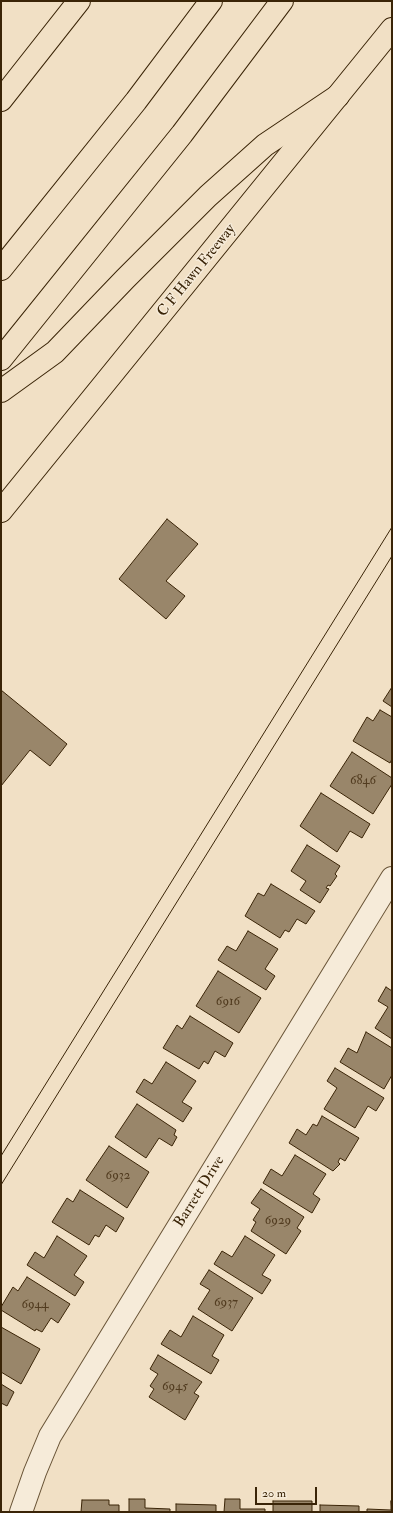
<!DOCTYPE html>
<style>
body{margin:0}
#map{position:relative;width:393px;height:1513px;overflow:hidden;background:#f1e0c5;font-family:"IM FELL Double Pica",serif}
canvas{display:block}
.frame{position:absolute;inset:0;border:2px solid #3a2407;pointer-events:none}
.scale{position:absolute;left:255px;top:1487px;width:62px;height:18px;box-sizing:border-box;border:2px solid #3a2407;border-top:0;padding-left:5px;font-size:12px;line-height:14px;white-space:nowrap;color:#3a2407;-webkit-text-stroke:3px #f6ebd9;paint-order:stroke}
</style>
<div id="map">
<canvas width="393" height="1513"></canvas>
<div class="frame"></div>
<div class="scale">20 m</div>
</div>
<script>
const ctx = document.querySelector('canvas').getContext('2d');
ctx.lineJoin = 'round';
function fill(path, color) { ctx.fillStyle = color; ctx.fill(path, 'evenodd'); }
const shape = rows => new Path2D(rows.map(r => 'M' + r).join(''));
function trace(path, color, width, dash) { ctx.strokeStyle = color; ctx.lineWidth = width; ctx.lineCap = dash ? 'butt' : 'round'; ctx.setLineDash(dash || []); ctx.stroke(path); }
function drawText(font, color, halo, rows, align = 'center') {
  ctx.font = font + ' "IM FELL Double Pica",serif'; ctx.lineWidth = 3; ctx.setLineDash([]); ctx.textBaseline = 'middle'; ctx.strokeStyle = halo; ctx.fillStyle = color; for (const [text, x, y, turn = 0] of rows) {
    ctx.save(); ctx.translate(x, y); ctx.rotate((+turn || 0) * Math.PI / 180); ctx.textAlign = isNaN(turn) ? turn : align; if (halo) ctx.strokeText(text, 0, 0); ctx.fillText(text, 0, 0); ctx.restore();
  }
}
const building = shape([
 [167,519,198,544,166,581,185,596,166,619,119,579,167,519],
 [392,687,392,707,383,701,392,687],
 [1,690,67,744,50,766,30,750,1,786,1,690],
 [380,710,392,717,392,759,390,763,353,741,367,717,373,721,380,710],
 [352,752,392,778,392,784,373,814,330,786,352,752],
 [321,793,370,824,362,838,350,831,337,852,300,826,321,793],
 [307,845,340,866,335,874,337,876,330,886,328,885,326,888,329,889,320,903,300,890,306,881,291,871,307,845],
 [271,884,315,911,306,924,297,919,289,932,285,930,280,938,245,916,258,893,264,896,271,884],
 [248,931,278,949,265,969,275,976,266,990,218,960,227,946,236,951,248,931],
 [218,971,261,998,239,1033,196,1006,218,971],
 [386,987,392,991,392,1039,375,1028,388,1007,378,1001,386,987],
 [190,1016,233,1043,225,1057,215,1051,208,1064,204,1061,199,1069,163,1048,177,1025,182,1029,190,1016],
 [366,1032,392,1048,392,1075,384,1089,340,1062,348,1048,357,1053,366,1032],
 [166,1062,196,1081,182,1102,192,1108,183,1122,136,1092,144,1079,152,1084,166,1062],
 [335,1068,384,1098,376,1111,368,1106,355,1128,324,1109,337,1088,327,1081,335,1068],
 [137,1104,176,1130,174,1135,177,1137,172,1146,159,1138,146,1158,115,1137,137,1104],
 [322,1116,359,1138,345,1161,340,1158,338,1162,340,1164,333,1171,289,1143,297,1129,306,1135,313,1124,317,1126,322,1116],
 [109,1146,149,1172,127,1208,86,1180,109,1146],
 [295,1155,326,1174,313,1194,320,1199,312,1213,263,1183,271,1169,282,1176,295,1155],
 [261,1189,304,1217,297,1228,301,1231,286,1254,251,1231,256,1222,253,1220,260,1209,251,1203,261,1189],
 [80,1190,124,1218,116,1232,106,1225,99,1237,95,1235,89,1245,52,1222,67,1198,73,1202,80,1190],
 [57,1236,87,1256,74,1275,84,1282,75,1296,27,1265,35,1252,44,1258,57,1236],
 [245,1236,275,1255,262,1275,271,1280,262,1294,214,1264,222,1251,232,1257,245,1236],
 [209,1270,253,1298,232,1331,198,1309,210,1290,200,1284,209,1270],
 [27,1277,70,1304,58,1323,51,1318,42,1332,36,1329,35,1331,1,1310,1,1307,13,1287,18,1291,27,1277],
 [193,1316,224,1335,212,1356,219,1360,211,1374,161,1344,170,1330,181,1337,193,1316],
 [1,1327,40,1349,21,1384,1,1372,1,1327],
 [158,1355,202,1382,194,1393,199,1396,185,1420,149,1397,154,1389,150,1386,158,1374,150,1369,158,1355],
 [1,1384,14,1392,7,1406,1,1403,1,1384],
 [129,1499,145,1499,145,1508,170,1509,170,1512,129,1512,129,1499],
 [225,1499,240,1499,240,1509,265,1509,265,1512,224,1512,225,1499],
 [82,1500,109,1500,109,1505,119,1505,119,1512,81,1512,82,1500],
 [273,1501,312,1501,312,1512,273,1512,273,1501],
 [391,1501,392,1512,367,1512,367,1509,391,1510,391,1501],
 [176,1504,216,1505,216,1512,176,1512,176,1504],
 [320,1505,359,1506,359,1512,320,1512,320,1505]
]);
const minor = shape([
 [21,1512,35,1472,50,1436,392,878]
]);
const major = shape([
 [1,100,79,1],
 [1,511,392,29]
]);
const highway = shape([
 [1,269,136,101,211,1],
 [1,359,182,134,282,1],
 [1,391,55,352,125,279,208,196,265,145,338,96]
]);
const tram = shape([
 [1,1156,392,527],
 [1,1185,392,556]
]);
const numberNames = [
 ["6846",363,781],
 ["6916",228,1002],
 ["6932",118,1176],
 ["6929",278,1221],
 ["6937",226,1303],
 ["6944",35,1305],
 ["6945",175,1387]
];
const streetNames = [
 ["C F Hawn Freeway",197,271,-51],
 ["Barrett Drive",200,1192,-58]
];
fill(building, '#99866a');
trace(building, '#3a2407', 1);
trace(minor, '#685336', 24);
trace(major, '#3a2407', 24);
trace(highway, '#3a2407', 24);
trace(minor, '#f6ebd9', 22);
trace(major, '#f1e0c5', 22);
trace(highway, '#f1e0c5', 22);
trace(tram, '#3a2407', 1);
drawText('13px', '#523c20', null, numberNames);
drawText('15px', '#3a2407', '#f6ebd9', streetNames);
</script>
